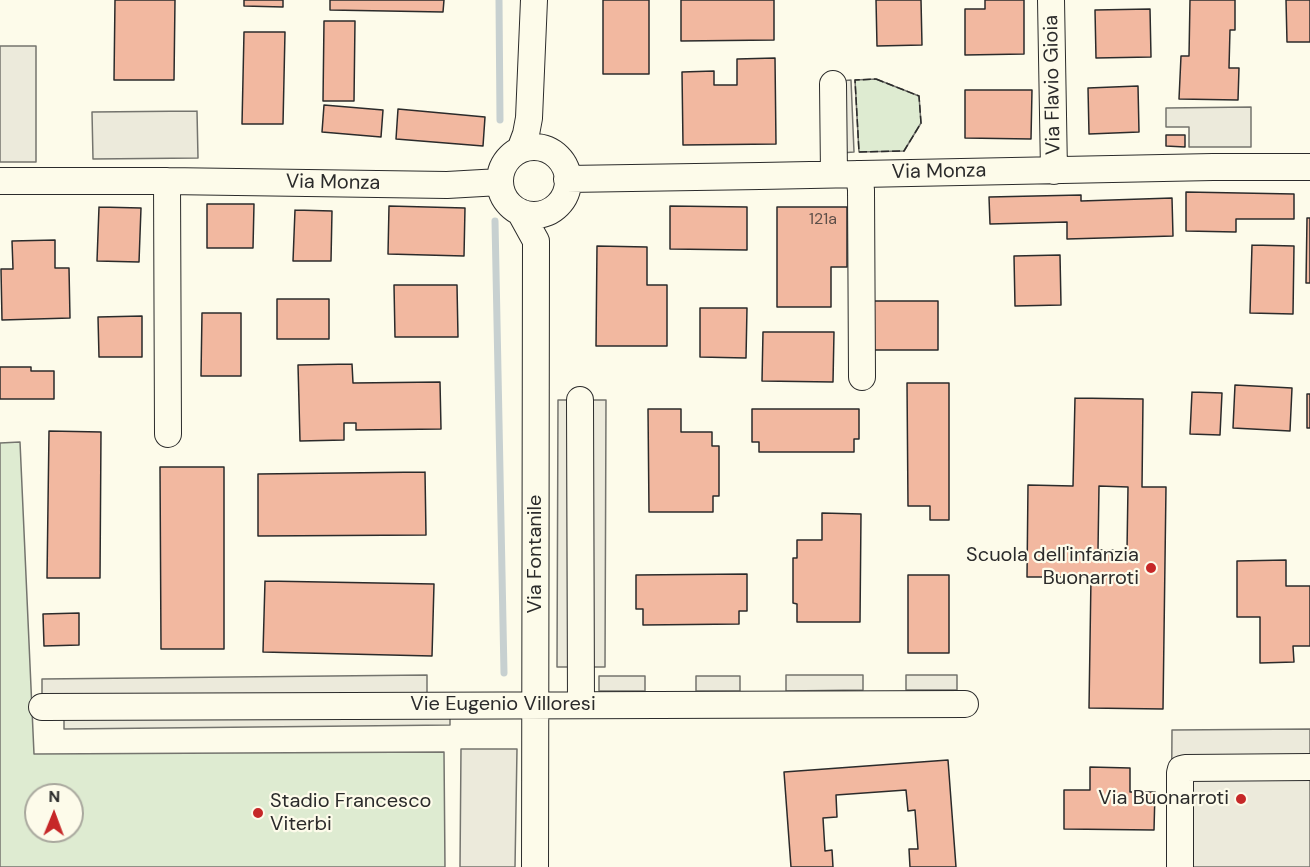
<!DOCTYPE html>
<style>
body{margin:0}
#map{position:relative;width:1310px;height:867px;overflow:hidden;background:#fdfbea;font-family:"DM Sans",sans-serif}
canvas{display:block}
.north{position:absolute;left:24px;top:783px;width:60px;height:60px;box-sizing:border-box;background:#fdfbea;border:2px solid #a9a89e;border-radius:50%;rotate:1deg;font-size:16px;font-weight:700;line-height:24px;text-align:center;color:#2b2b2b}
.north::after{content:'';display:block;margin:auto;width:21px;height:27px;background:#c62828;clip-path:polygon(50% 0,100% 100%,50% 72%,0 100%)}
</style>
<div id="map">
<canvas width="1310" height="867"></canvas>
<div class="north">N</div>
</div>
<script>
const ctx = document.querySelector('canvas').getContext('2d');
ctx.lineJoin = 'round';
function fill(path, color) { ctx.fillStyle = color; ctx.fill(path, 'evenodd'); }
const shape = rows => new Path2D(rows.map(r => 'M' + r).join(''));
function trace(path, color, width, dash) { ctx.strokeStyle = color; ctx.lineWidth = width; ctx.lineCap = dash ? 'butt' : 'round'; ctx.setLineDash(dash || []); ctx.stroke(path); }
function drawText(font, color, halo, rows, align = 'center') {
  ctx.font = font + ' "DM Sans",sans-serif'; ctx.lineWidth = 4.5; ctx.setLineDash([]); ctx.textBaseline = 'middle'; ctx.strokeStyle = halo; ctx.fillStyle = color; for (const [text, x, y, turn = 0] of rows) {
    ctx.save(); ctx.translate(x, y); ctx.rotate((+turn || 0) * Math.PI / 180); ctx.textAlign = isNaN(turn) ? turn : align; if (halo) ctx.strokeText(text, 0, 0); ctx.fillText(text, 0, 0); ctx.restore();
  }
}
const green = shape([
 [876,79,919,96,921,123,904,151,859,152,855,80,876,79],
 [20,442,34,754,444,752,445,867,0,867,0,443,20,442],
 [36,795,72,795,72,831,36,831,36,795]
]);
const parking = shape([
 [0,46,36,46,36,162,0,162,0,46],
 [851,80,854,152,841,153,839,81,851,80],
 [1251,107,1251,147,1189,147,1189,127,1166,127,1166,108,1251,107],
 [197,111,198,158,93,159,92,112,197,111],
 [558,400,606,400,605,667,557,667,558,400],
 [427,675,427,705,450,705,450,725,64,729,64,719,42,719,42,679,427,675],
 [786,675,863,675,863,690,786,691,786,675],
 [906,675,957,675,957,690,906,690,906,675],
 [599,676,645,676,645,691,599,691,599,676],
 [696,676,740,676,740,691,696,691,696,676],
 [1310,729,1310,867,1171,867,1172,730,1310,729],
 [461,749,517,749,515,867,460,867,461,749]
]);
const stream = shape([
 [499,0,500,120],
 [495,221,504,673]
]);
const building = shape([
 [115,0,175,0,174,80,114,80,115,0],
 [244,0,283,0,283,7,244,6,244,0],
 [330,0,444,0,443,12,330,10,330,0],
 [603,0,649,0,649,74,603,74,603,0],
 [681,0,774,0,774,40,681,41,681,0],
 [876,0,921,0,922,45,877,46,876,0],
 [985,0,1024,0,1024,54,965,55,965,9,985,9,985,0],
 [1190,0,1235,0,1235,30,1230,30,1229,68,1239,68,1238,100,1179,99,1181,56,1189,56,1190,0],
 [1286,0,1310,0,1310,42,1287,42,1286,0],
 [1150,9,1151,57,1096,58,1095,10,1150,9],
 [324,21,355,21,354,101,323,101,324,21],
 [244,32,285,32,283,124,242,124,244,32],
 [775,58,776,144,683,145,682,72,714,71,714,85,737,85,737,59,775,58],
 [1138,86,1139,132,1089,134,1088,88,1138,86],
 [965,90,1032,90,1031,139,965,138,965,90],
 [324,105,383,110,381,137,322,132,324,105],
 [398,109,485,117,483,146,396,139,398,109],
 [1166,135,1185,135,1185,147,1166,146,1166,135],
 [1186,192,1294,194,1294,219,1236,219,1236,232,1186,231,1186,192],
 [1081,195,1081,201,1172,198,1173,236,1067,239,1067,222,990,224,989,197,1081,195],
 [207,204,254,204,253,248,207,248,207,204],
 [389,206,465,208,464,256,388,254,389,206],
 [670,206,747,207,747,250,670,249,670,206],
 [99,207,141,208,139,262,97,261,99,207],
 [777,207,847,207,847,267,831,267,831,307,777,307,777,207],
 [295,210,332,211,331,261,293,261,295,210],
 [1307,218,1310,218,1310,283,1306,283,1307,218],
 [55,240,55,268,69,268,70,318,2,320,1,269,13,269,12,241,55,240],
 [1252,245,1294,246,1293,314,1250,313,1252,245],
 [597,246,647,247,647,285,667,285,667,346,596,346,597,246],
 [1060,255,1061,305,1015,306,1014,256,1060,255],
 [394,285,457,285,458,337,395,337,394,285],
 [277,299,329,299,329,339,277,339,277,299],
 [871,301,938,301,938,350,871,350,871,301],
 [700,308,747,308,746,358,700,357,700,308],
 [202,313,241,313,241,376,201,376,202,313],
 [142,316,142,357,99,357,98,317,142,316],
 [763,332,834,332,833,382,762,381,763,332],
 [352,364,353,383,440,382,441,429,356,430,356,423,344,423,344,440,300,441,298,365,352,364],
 [0,367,31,367,31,371,54,371,54,399,0,399,0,367],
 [907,383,949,383,949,520,930,520,930,506,908,506,907,383],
 [1235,385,1292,388,1290,431,1233,428,1235,385],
 [1192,392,1222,393,1220,435,1190,434,1192,392],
 [1307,394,1310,394,1310,428,1307,428,1307,394],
 [1075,398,1143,399,1142,487,1166,487,1163,709,1089,708,1091,577,1027,577,1028,485,1073,486,1075,398],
 [1099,486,1128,487,1127,550,1098,550,1099,486],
 [648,409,681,409,681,432,712,432,712,446,719,446,719,496,713,496,713,512,649,512,648,409],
 [752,409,859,409,859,439,854,439,854,452,759,452,759,442,752,442,752,409],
 [49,431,101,432,100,578,47,578,49,431],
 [160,467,224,467,224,649,161,649,160,467],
 [425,472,426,535,258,536,258,474,425,472],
 [822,513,861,514,860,622,797,622,797,604,793,603,793,558,797,558,797,540,822,540,822,513],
 [1286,560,1286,586,1310,586,1310,646,1293,646,1294,662,1260,663,1260,617,1237,617,1237,561,1286,560],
 [747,574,747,611,739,611,739,624,643,625,643,609,636,609,636,575,747,574],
 [908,575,949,575,949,653,908,653,908,575],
 [265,581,434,584,432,656,263,652,265,581],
 [79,613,79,645,44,646,43,614,79,613],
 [948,760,956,867,910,867,909,849,918,849,915,810,908,811,906,790,836,795,837,817,823,818,825,851,832,850,833,867,791,867,784,772,948,760],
 [1090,767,1130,768,1130,792,1155,792,1154,830,1064,829,1064,790,1090,790,1090,767]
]);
const minor = shape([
 [1051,0,1054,171],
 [833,84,834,174],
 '500 181a34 34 0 1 1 68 0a34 34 0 1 1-68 0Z',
 [520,150,526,134,529,118,534,0],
 [859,174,861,190,862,377],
 [567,179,760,176,1213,167,1310,167],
 [0,181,167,181,447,185,500,182],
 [167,181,168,434],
 [520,212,536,241,535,867],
 [580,400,581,705],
 [42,707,965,704],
 [1180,867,1180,773,1181,769,1185,768,1310,767]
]);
const fence = shape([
 [876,79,919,96,921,123,904,151,859,152,855,80,876,79]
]);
const markers = [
 [1151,568,6,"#c62828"],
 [1241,799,6,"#c62828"],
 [258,813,6,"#c62828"]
];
const numberNames = [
 ["121a",823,220]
];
const streetNames = [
 ["Via Flavio Gioia",1053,85,-91],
 ["Via Monza",939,172,-1],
 ["Via Monza",333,183,1],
 ["Via Fontanile",536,554,-90],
 ["Vie Eugenio Villoresi",503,705]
];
const poiNames = [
 ["Scuola dell'infanzia",1139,556],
 ["Buonarroti",1139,579],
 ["Via Buonarroti",1229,799],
 ["Stadio Francesco",270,802,"left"],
 ["Viterbi",270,825,"left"]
];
fill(green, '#deebd1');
trace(green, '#74746e', 1.5);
fill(parking, '#eceadb');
trace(parking, '#74746e', 1.5);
trace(stream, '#c7d0d0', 7);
fill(building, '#f2b8a0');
trace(building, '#2b2b2b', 1.5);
trace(minor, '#2b2b2b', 28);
trace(minor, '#fdfbea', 26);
trace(fence, '#2b2b2b', 1.5, [8, 3]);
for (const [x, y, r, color] of markers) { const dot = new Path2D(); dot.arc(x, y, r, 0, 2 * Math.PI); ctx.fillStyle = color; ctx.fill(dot); trace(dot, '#fdfbea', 2); }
drawText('16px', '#5d4e48', null, numberNames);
drawText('20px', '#2b2b2b', '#fdfbea', streetNames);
drawText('20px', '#2b2b2b', '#fdfbea', poiNames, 'right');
</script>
